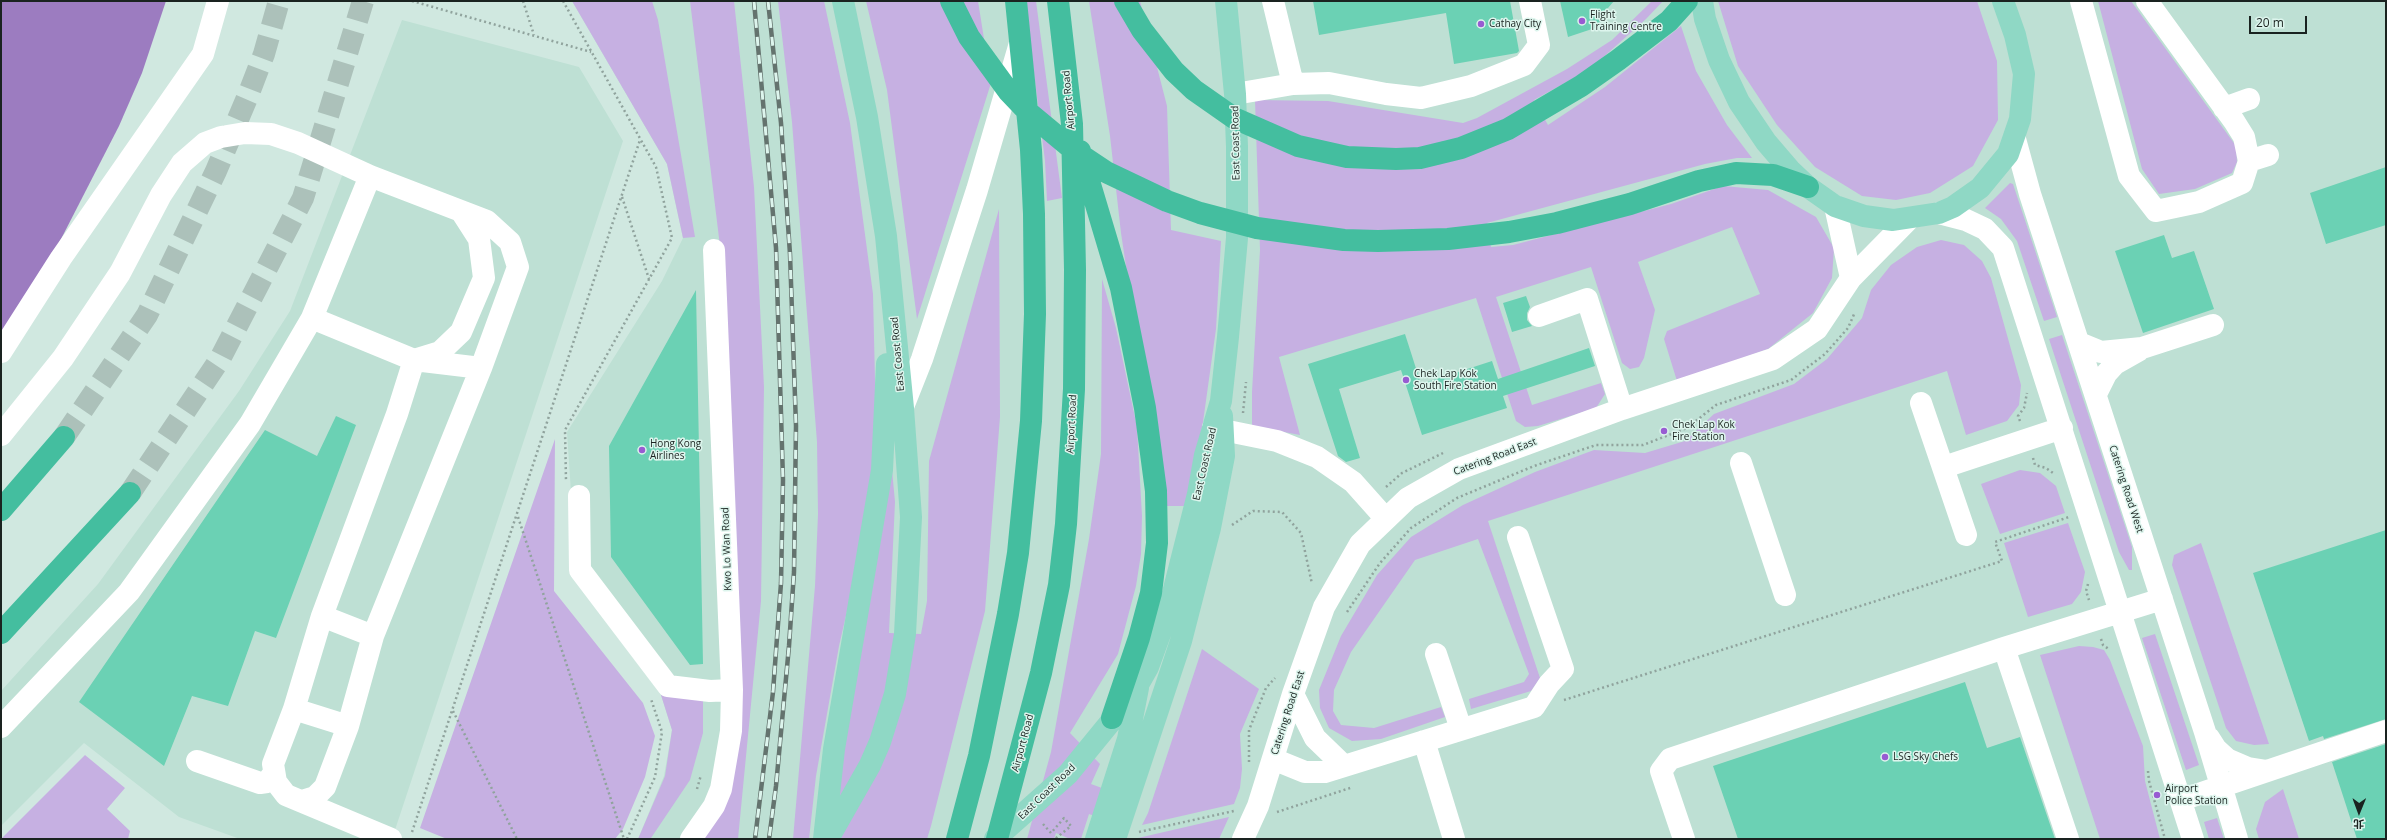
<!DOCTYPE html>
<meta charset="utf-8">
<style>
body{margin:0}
#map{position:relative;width:2387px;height:840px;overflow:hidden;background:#d0e8e0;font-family:"Open Sans","Noto Sans TC",sans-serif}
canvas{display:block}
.frame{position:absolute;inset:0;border:2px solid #1a2320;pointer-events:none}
.north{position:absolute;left:2339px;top:792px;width:40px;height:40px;-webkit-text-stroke:3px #ddf5ed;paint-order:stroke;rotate:181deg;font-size:11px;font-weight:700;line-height:16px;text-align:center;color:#1a2320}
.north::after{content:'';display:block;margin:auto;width:14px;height:18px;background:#1a2320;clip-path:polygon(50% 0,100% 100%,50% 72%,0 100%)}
.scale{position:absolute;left:2249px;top:16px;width:58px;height:18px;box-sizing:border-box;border:2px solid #1a2320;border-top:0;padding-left:5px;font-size:12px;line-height:14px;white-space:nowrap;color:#1a2320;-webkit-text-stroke:3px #ddf5ed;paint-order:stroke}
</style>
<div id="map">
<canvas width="2387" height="840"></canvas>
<div class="frame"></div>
<div class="north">北</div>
<div class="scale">20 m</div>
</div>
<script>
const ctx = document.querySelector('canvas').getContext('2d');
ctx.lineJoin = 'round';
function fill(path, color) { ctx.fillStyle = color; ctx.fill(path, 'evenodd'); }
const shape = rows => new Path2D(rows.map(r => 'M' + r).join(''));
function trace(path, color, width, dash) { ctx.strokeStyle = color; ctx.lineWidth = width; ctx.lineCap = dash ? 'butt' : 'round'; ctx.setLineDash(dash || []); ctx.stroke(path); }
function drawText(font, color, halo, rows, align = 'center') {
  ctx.font = font + ' "Open Sans",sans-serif'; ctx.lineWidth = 3; ctx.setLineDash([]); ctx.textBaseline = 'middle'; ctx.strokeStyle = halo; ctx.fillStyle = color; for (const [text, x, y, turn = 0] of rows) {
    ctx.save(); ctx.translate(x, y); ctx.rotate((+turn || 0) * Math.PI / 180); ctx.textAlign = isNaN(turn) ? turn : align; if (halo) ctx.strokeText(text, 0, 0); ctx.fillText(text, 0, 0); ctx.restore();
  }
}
const built = shape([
 [572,1,2386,1,2386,839,638,839,664,776,672,730,661,695,577,583,567,432,662,281,683,238,667,164],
 [402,20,579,67,623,141,392,839,240,839,179,817,84,743,1,826,1,691,98,584,239,391,290,311]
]);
const green = shape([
 [572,1,652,1,658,20,695,237,683,238,667,164],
 [690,1,734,1,754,187,764,387,761,601,738,839,703,839,734,745,725,287],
 [778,1,824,1,850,123,873,294,876,423,867,524,839,646,816,776,809,839,793,839,815,586,818,514,817,442,792,122],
 [866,1,978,1,991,83,917,319,887,90],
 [1025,1,1036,1,1062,198,1047,201,1045,161],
 [1089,1,1140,1,1167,106,1171,230,1221,241,1216,329,1203,422,1186,506,1162,506,1121,233,1110,136],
 [1652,1,1663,1,1646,19,1590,69,1534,100,1548,125,1605,87,1681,26,1696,71,1727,125,1752,158,1737,158,1705,164,1487,223,1491,247,1513,245,1671,204,1723,186,1768,190,1816,217,1834,248,1832,278,1813,313,1768,349,1677,381,1664,339,1667,331,1760,294,1732,227,1638,262,1655,310,1644,358,1639,367,1630,369,1622,363,1591,267,1496,297,1532,405,1601,383,1605,394,1596,408,1538,426,1525,427,1516,421,1476,298,1279,357,1300,435,1252,426,1252,392,1260,250,1255,100,1328,101,1463,123,1477,118,1567,69,1612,40],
 [1718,1,1977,1,1997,61,1998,120,1973,166,1930,193,1896,200,1862,196,1815,167,1777,125,1738,66],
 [2098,1,2131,1,2236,146,2237,162,2232,173,2195,189,2159,194,2142,169],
 [2010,183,2013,184,2057,317,2044,321,2017,241,2001,219,1985,208],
 [999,209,1000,417,985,611,931,826,927,839,834,839,852,658,892,470,895,502,889,633,921,634,927,601,929,461],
 [1941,240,1964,245,1982,261,1991,278,2021,385,2019,405,2007,421,1966,435,1947,371,1488,521,1540,678,1531,691,1471,709,1469,699,1524,682,1529,674,1478,539,1415,560,1351,652,1334,690,1333,711,1341,725,1374,728,1441,707,1445,717,1381,739,1352,741,1329,728,1320,708,1319,690,1341,636,1377,575,1411,537,1463,505,1535,472,1594,450,1645,453,1685,441,1714,414,1794,384,1827,359,1862,318,1871,290,1891,265,1917,247],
 [1102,279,1116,328,1137,427,1142,516,1141,554,1136,586,1118,654,1070,733,1100,764,1091,784,1110,791,1100,818,1089,814,1081,839,1070,839,1056,833,1054,839,1027,839,1051,752,1089,539,1101,454],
 [2062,335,2132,547,2132,570,2129,570,2119,552,2049,339],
 [555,439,554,591,643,703,655,736,645,777,623,829,615,839,447,839,420,828],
 [2020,470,2040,473,2056,486,2065,513,2000,534,1981,484],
 [2068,523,2085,572,2081,592,2072,604,2028,617,2004,543],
 [2201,543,2269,744,2254,745,2236,741,2226,728,2172,565,2174,555],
 [2155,634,2199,765,2186,770,2142,638],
 [2079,646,2093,647,2104,650,2110,660,2143,746,2145,781,2160,839,2100,839,2040,655],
 [1202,649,1259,689,1240,734,1242,769,1240,788,1234,804,1142,825,1148,813],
 [661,695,703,696,703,733,690,780,651,838,638,839,665,776,672,730],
 [85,755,125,788,107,809,130,831,128,839,1,839],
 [2283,789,2299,839,2259,839,2256,829,2265,802],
 [1229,817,1219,839,1138,839,1138,838],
 [2217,818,2224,839,2209,839,2204,822]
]);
const water = shape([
 [1,1,166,1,142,73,119,126,40,280,1,333]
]);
const building = shape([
 [1313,1,1510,1,1519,51,1517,53,1454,64,1446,13,1319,35],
 [1560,1,1614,1,1602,15,1598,27,1568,37],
 [2386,167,2386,225,2326,244,2310,193],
 [2164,235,2172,258,2194,251,2214,309,2143,333,2115,251],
 [696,290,703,664,690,665,611,557,609,446],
 [1526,296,1530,307,1527,313,1527,320,1532,326,1512,332,1503,303],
 [1405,334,1421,384,1492,361,1498,379,1589,348,1595,366,1503,396,1507,408,1422,435,1401,370,1339,389,1360,458,1346,462,1338,456,1308,364],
 [336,416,356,425,276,638,255,631,228,706,192,696,164,766,79,702,265,430,317,456],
 [2386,530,2386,719,2324,739,2323,736,2309,741,2253,573],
 [1965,682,1987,748,2020,737,2055,839,1738,839,1713,766],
 [2386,744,2386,839,2357,839,2332,762]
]);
const highwayTunnel = shape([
 [64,437,147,315,216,171,247,98,264,54,279,1],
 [130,493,220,359,303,198,363,1]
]);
const path = shape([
 [412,1,591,52],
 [523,1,534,35],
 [563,1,656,167,672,238,565,430,566,481],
 [622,197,649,279],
 [1243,413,1246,382],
 [2020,421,2018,416,2024,408,2027,393],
 [2033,458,2035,465,2046,468,2053,473],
 [1386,487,1402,473,1443,453],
 [518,517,624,839],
 [1232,525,1253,511,1282,512,1301,533,1312,584],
 [2088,584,2086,591,2089,600],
 [1347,612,1380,563,1411,528,1457,498,1534,466,1596,445,1643,445,1687,428,1716,405,1791,380,1825,354,1848,328,1855,312],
 [2101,639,2103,645,2110,650],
 [1564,700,2002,561,1995,542,2069,517],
 [453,711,517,839],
 [1249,762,1249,730,1266,688,1275,678],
 [2148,771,2149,781,2165,839],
 [697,789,701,775],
 [1277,812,1353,787],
 [1043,824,1051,833,1064,818,1071,826,1055,839],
 [412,832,640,140],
 [1139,832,1234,811],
 [627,839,655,777,662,732,651,699]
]);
const minor = shape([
 [1273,1,1293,84],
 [2081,1,2129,176,2156,211,2199,202,2242,183,2249,161,2244,137,2234,121,2147,1],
 [1235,94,1293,84,1329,83,1386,94,1421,98,1471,86,1524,65,1539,45,1530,1],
 [2224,108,2249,99],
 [2015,139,2030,194,2205,732,2237,839],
 [2249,161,2268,155],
 [1835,206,1851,278],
 [1939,213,1966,220,1985,229,2003,248,2193,839],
 [1539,316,1587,299,1622,409],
 [312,318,414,360,481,368],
 [2079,343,2101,352,2142,348,2213,325],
 [1,352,61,258,203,54,218,1],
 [414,360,440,352,461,332,484,278,479,239,461,211],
 [2096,394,2106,374,2115,364,2138,351],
 [1921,403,1966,535],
 [901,412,922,359,977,190,1020,43],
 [1213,428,1277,441,1317,457,1353,482,1386,519],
 [1,435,63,358,120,273,161,195,182,163,205,143,221,137,245,133,271,134,298,143,370,176,487,221,510,242,518,267,481,368,373,636,348,726,325,787,315,797,302,801],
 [1741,463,1785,595],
 [1944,467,2062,428],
 [579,496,580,570,668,686,710,691,732,690],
 [322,616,373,636],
 [2004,648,2068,839],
 [1436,654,1461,729],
 [1293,694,1315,738,1344,766],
 [294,709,348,726],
 [1,727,129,592,250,424,312,318,370,176],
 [2209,738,2216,749,2227,759,2248,768,2267,771],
 [1424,741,1454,839],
 [1273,759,1305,772,1325,772,1534,707,1549,684,1563,669,1518,537],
 [197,761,260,783,267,782,273,774],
 [2181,800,2386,731],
 [391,839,286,795,276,782,273,764,294,709,322,616,397,414,414,360],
 [691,839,714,806,721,789,731,731,732,690,714,250],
 [1243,839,1258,806,1293,694,1324,607,1360,544,1408,498,1459,469,1622,409,1773,359,1817,329,1851,278,1910,218],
 [1684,839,1661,771,1670,759,2004,648,2162,599]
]);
const major = shape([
 [1702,1,1705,19,1719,60,1739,102,1766,142,1790,170,1808,187,1835,206,1864,216,1893,220,1939,213,1953,207,1980,188,2008,154,2020,119,2024,74,2015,35,2003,1],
 [824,839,834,749,882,470,887,364],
 [828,839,870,765,880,742,895,694,905,634,911,517,903,408,886,236,867,117,843,1],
 [995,839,1068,774,1131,697,1148,667,1169,609,1198,494,1205,455,1221,401,1228,337,1237,238,1237,147,1235,94,1226,1],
 [1096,839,1128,739,1138,688],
 [1115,839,1181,641,1210,528,1224,456,1222,416]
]);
const highway = shape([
 [951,1,969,37,1009,92,1029,113,1076,152,1106,172,1167,201,1200,213,1257,228,1344,240,1378,241,1448,239,1509,232,1557,223,1630,204,1699,181,1736,173,1773,175,1808,187],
 [1125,1,1142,30,1174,71,1194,90,1234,118,1298,146,1347,157,1396,159,1420,158,1461,148,1508,129,1581,86,1618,60,1669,21,1687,1],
 [1080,151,1121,288,1145,408,1156,491,1157,543,1151,593,1139,638,1112,718],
 [1,510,64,437],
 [1,633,130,493],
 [957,839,979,756,1008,614,1018,553,1031,421,1035,314,1034,214,1031,150,1016,1],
 [997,839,1041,673,1059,585,1066,524,1074,389,1075,270,1072,124,1058,1]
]);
const rail = shape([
 [754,1,776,248,783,480,781,583,773,692,755,839],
 [768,1,781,123,790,254,796,426,794,572,789,646,776,786,769,839]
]);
const markers = [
 [1582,21,4,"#985bd2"],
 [1481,24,4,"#985bd2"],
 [1406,380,4,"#985bd2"],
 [1664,431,4,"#985bd2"],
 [642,450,4,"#985bd2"],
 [1885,757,4,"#985bd2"],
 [2157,795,4,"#985bd2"]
];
const poiNames = [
 ["Flight",1590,15],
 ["Training Centre",1590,27],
 ["Cathay City",1489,24],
 ["Chek Lap Kok",1414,374],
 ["South Fire Station",1414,386],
 ["Chek Lap Kok",1672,425],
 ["Fire Station",1672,437],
 ["Hong Kong",650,444],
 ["Airlines",650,456],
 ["LSG Sky Chefs",1893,757],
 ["Airport",2165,789],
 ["Police Station",2165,801]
];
const streetNames = [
 ["Airport Road",1069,100,-95],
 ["East Coast Road",1236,143,-91],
 ["East Coast Road",898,354,-95],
 ["Airport Road",1072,424,-87],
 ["Catering Road East",1495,457,-21],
 ["East Coast Road",1205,464,-77],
 ["Catering Road West",2126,489,72],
 ["Kwo Lo Wan Road",727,549,-92],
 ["Catering Road East",1288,713,-72],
 ["Airport Road",1023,743,-75],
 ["East Coast Road",1047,792,-44]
];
fill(built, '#bee0d4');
fill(green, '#c6b0e2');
fill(water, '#9c7cc0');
fill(building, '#6bd1b4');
trace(highwayTunnel, '#acc1ba', 22, [22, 11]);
trace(path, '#90a39d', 2.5, [2, 3]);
trace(minor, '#fff', 22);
trace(major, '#8fd8c5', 22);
trace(highway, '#44be9f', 22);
trace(rail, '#64736e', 4.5);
trace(rail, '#ddf5ed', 3, [9]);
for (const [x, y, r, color] of markers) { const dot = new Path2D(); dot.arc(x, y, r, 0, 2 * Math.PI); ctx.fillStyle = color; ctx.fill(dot); trace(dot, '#ddf5ed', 1.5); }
drawText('10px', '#1a2320', '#ddf5ed', poiNames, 'left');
drawText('10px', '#1a2320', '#ddf5ed', streetNames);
</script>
